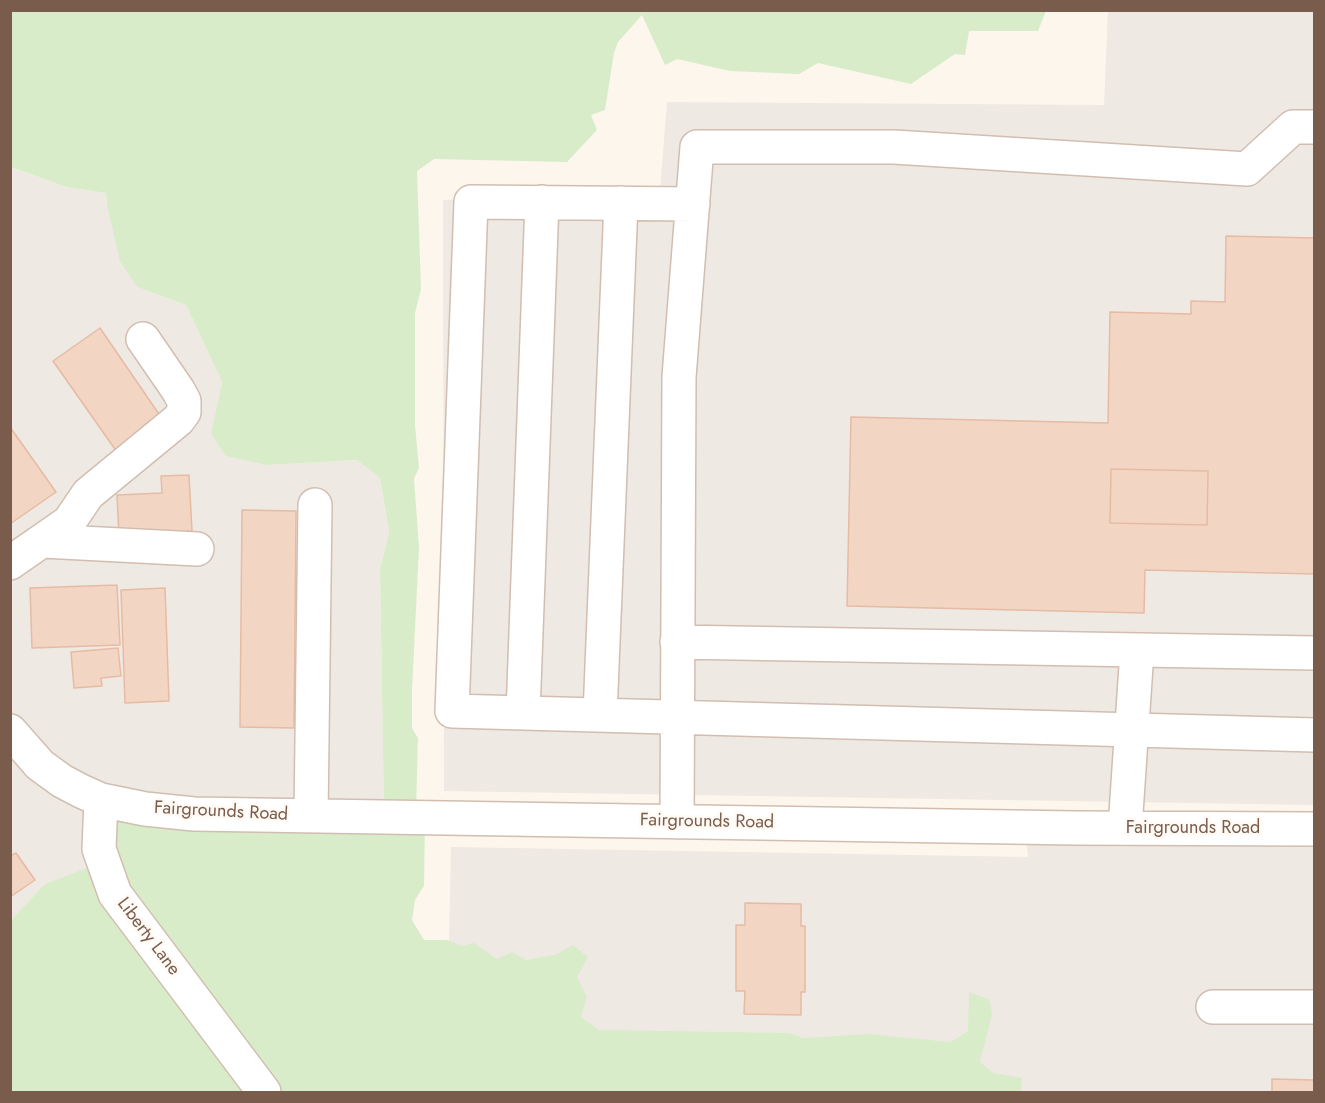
<!DOCTYPE html>
<style>
body{margin:0}
#map{position:relative;width:1325px;height:1103px;overflow:hidden;background:#fdf6ec;font-family:Jost,sans-serif}
canvas{display:block}
.frame{position:absolute;inset:0;border:12px solid #7a5c4d;pointer-events:none}
</style>
<div id="map">
<canvas width="1325" height="1103"></canvas>
<div class="frame"></div>
</div>
<script>
const ctx = document.querySelector('canvas').getContext('2d');
ctx.lineJoin = 'round';
function fill(path, color) { ctx.fillStyle = color; ctx.fill(path, 'evenodd'); }
const shape = rows => new Path2D(rows.map(r => 'M' + r).join(''));
function trace(path, color, width, dash) { ctx.strokeStyle = color; ctx.lineWidth = width; ctx.lineCap = dash ? 'butt' : 'round'; ctx.setLineDash(dash || []); ctx.stroke(path); }
function drawText(font, color, halo, rows, align = 'center') {
  ctx.font = font + ' Jost,sans-serif'; ctx.lineWidth = 5; ctx.setLineDash([]); ctx.textBaseline = 'middle'; ctx.strokeStyle = halo; ctx.fillStyle = color; for (const [text, x, y, turn = 0] of rows) {
    ctx.save(); ctx.translate(x, y); ctx.rotate((+turn || 0) * Math.PI / 180); ctx.textAlign = isNaN(turn) ? turn : align; if (halo) ctx.strokeText(text, 0, 0); ctx.fillText(text, 0, 0); ctx.restore();
  }
}
const industrial = shape([
 [1108,11,1314,11,1314,805,444,791,443,200,660,191,667,102,1104,105],
 [10,167,66,187,106,193,107,205,137,287,186,305,222,382,211,434,267,465,357,460,380,478,389,532,380,570,384,812,101,862,45,884,11,920],
 [1025,828,1314,828,1314,1092,975,1092,447,1033,451,847,1028,857]
]);
const green = shape([
 [10,11,1046,11,1038,31,969,31,965,55,955,54,911,84,818,63,799,74,730,71,677,59,665,65,642,15,618,42,614,53,605,110,591,115,597,130,567,162,434,159,417,171,421,289,415,313,415,425,419,468,414,478,419,548,412,690,412,728,418,738,416,810,425,817,424,886,415,900,412,920,424,940,447,940,462,946,474,943,497,959,512,952,526,960,555,955,573,945,588,957,577,977,587,997,581,1017,599,1030,789,1033,804,1038,868,1034,951,1042,968,1031,969,992,990,1000,992,1015,980,1062,993,1073,1022,1078,1021,1092,11,1092,11,920,45,884,101,862,101,810,384,812,380,570,389,532,380,478,357,460,267,465,226,456,211,434,222,382,186,305,137,287,120,261,107,205,106,193,66,187,11,167]
]);
const building = shape([
 [1226,236,1314,238,1314,574,1145,570,1144,613,847,606,851,417,1108,423,1110,312,1191,314,1191,301,1225,302,1226,236],
 [1111,469,1208,471,1207,525,1110,523,1111,469],
 [100,328,163,420,117,452,53,361,100,328],
 [10,427,56,492,10,524,10,427],
 [1111,469,1208,471,1207,525,1110,523,1111,469],
 [189,475,192,531,119,535,117,495,162,493,161,476,189,475],
 [242,510,296,511,294,728,240,727,242,510],
 [117,585,120,645,32,648,30,588,117,585],
 [165,588,169,701,125,703,121,590,165,588],
 [118,648,121,676,101,678,102,686,74,688,71,652,118,648],
 [16,853,35,880,10,897,10,856,16,853],
 [745,903,801,904,801,926,805,926,805,992,801,992,801,1015,744,1014,745,991,736,991,736,925,745,925,745,903],
 [1272,1079,1314,1080,1314,1092,1272,1092,1272,1079]
]);
const minor = shape([
 [693,204,471,202,452,711,1314,735],
 [43,541,197,549],
 [10,563,69,522,88,494,178,420,184,412,184,401,178,390,143,339],
 [677,642,1314,653],
 [523,713,542,202],
 [600,715,621,203],
 [10,731,40,765,62,781,81,791,101,800,145,809,194,814,1075,828,1314,829],
 [101,800,99,849,115,894,264,1092],
 [311,816,315,505],
 [677,822,679,377,697,147,894,147,1247,169,1293,127,1314,127],
 [1125,828,1137,651],
 [1213,1007,1314,1007]
]);
const streetNames = [
 ["Fairgrounds Road",221,812,3],
 ["Fairgrounds Road",707,822,1],
 ["Fairgrounds Road",1193,829],
 ["Liberty Lane",148,937,53]
];
fill(industrial, '#efe9e4');
fill(green, '#d8ecc9');
fill(building, '#f3d5c3');
trace(building, '#e6bba3', 1.5);
trace(minor, '#d1beb0', 36);
trace(minor, '#fff', 33);
drawText('18px', '#7a5c4d', '#fffaf3', streetNames);
</script>
